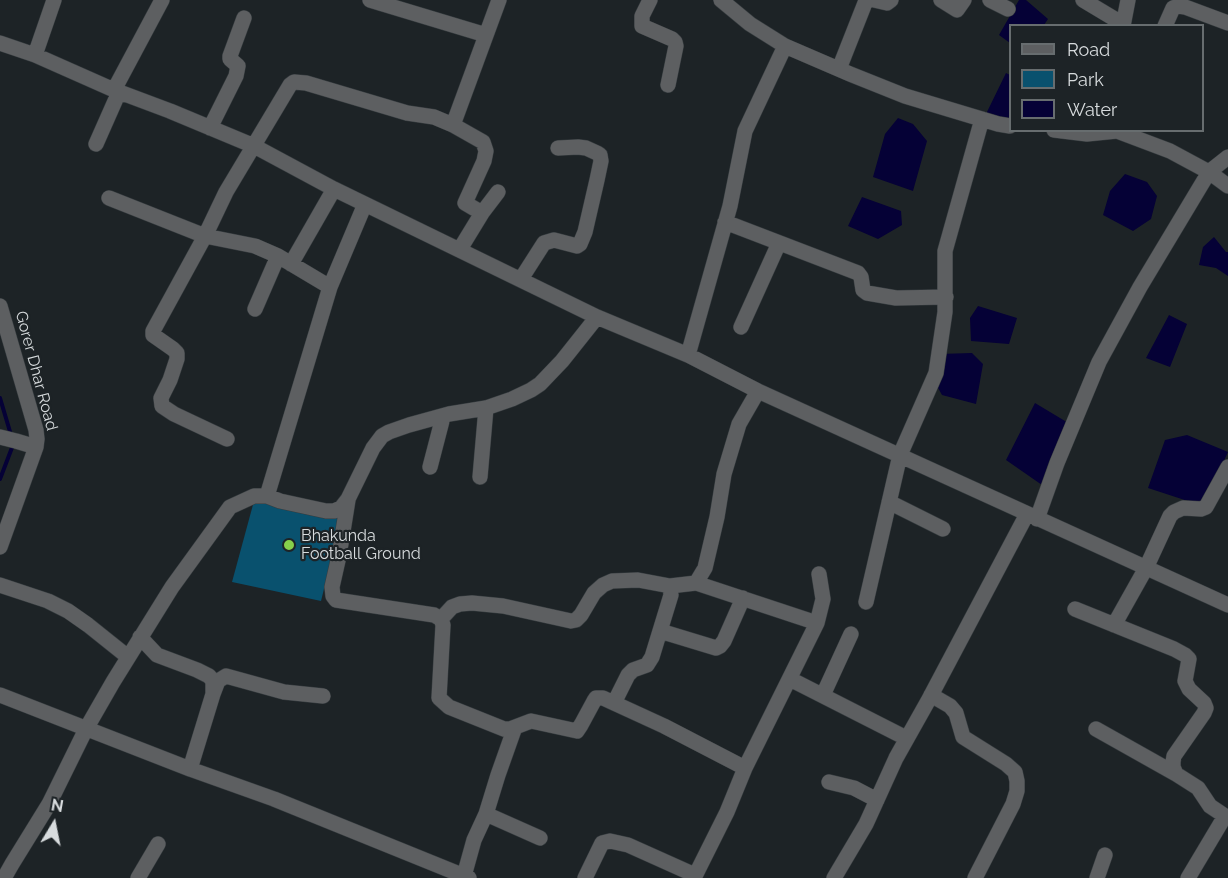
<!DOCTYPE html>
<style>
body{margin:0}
#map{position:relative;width:1228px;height:878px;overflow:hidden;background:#1d2326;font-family:Raleway,sans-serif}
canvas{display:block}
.legend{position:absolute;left:1009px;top:24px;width:195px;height:108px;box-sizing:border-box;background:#1d2326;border:2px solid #676d6f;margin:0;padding:8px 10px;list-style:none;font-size:18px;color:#d7dbdd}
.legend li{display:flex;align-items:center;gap:12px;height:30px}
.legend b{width:30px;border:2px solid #676d6f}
.north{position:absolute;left:24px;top:794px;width:60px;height:60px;-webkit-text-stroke:4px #1d2326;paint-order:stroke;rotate:10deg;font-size:16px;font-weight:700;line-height:24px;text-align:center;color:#d7dbdd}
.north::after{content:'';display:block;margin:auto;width:21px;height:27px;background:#d7dbdd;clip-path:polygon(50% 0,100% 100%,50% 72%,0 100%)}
</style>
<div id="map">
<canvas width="1228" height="878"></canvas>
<ul class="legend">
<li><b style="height:8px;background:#5d5f61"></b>Road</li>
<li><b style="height:16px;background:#09516e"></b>Park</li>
<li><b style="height:16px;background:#050136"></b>Water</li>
</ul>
<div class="north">N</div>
</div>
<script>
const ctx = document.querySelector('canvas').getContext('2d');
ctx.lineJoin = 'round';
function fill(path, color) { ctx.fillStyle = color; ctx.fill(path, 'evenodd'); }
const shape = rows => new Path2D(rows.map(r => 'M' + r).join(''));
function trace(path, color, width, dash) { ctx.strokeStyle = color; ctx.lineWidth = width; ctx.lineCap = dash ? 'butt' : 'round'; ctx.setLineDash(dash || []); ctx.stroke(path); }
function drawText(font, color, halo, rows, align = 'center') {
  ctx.font = font + ' Raleway,sans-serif'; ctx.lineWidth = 4.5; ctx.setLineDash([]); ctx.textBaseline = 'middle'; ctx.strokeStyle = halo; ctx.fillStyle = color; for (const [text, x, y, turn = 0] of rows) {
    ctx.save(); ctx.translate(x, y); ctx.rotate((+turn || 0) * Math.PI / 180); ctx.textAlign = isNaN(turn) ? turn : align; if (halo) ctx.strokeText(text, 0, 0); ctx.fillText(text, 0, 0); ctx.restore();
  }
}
const green = shape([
 [254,501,326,506,341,520,321,601,232,582]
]);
const water = shape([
 [1019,0,1026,0,1048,19,1044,25,1010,26,1010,43,999,35],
 [1006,73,1010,75,1010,121,986,114],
 [898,118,913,124,927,141,913,191,873,177,885,134],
 [1125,174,1147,182,1157,196,1151,219,1133,231,1103,215,1110,191],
 [862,197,901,211,902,225,878,239,848,226],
 [1214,237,1226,252,1228,252,1228,276,1216,268,1199,265,1203,247],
 [978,306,1017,318,1009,344,971,341,970,318],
 [1169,315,1187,324,1170,367,1146,358],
 [972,353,983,364,976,404,942,395,932,377,939,354],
 [1035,403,1070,424,1042,485,1006,460],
 [1187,435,1228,452,1203,506,1148,488,1165,440]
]);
const stream = shape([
 [0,398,11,435],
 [0,479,13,445]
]);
const minor = shape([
 [370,0,486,35],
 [650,0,642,16,642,26,672,39,675,42,676,46,668,85],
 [721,0,750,24,785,46,850,74,905,96,998,124,1010,126],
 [874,0,887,3,891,0],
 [941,0,957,10,964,0],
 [990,0,1008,9],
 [1083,0,1123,24],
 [1123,26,1128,0],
 [1165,26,1173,8,1178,6,1185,7,1228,23],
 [0,43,35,55,114,90,170,111,254,146,334,189,597,317,688,355,758,391,1228,605],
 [35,55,54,0],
 [839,69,865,3,869,0],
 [114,90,162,0],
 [453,125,499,0],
 [210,128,236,76,238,66,230,59,230,56,244,18],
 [1054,130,1087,134,1117,131,1170,151,1209,172,1228,186],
 [96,144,119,92],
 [109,198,205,236,255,246,278,256,330,287],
 [482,213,498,192],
 [725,222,858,273,861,277,863,290,867,293,896,298,946,297],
 [291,264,334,189],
 [521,279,544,243,554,240,577,246,580,244,585,232,597,180,601,161,600,155,597,153,586,148,578,147,558,148],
 [0,306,36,430,37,439,36,447,0,547],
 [255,309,278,256],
 [741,327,779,243],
 [688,355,730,206,745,131,785,46],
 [0,437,16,441,36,447],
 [227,439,174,414,162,406,161,398,170,380,177,359,177,353,173,349,153,335,153,331,205,236,226,192,290,85,294,82,306,83,407,113,434,117,453,125,483,142,486,151,484,161,465,203,482,213,460,249],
 [430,467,443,417],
 [480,477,486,408],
 [267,496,330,287,365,204],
 [348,500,339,556,332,587,333,596,336,600,434,615,441,619,443,625,439,698,449,707,504,729,510,729,531,721,577,731,581,725,594,701,596,698,603,698,664,726,745,768],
 [889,502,943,529],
 [1037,519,1057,463,1099,362,1140,287,1209,172,1228,157],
 [696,583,817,623],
 [0,585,48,601,68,611,88,625,128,657],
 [866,602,900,455,936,373,945,312,945,251,982,119],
 [1075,609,1174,649,1185,655,1189,659,1185,681,1189,689,1204,703,1206,708,1204,713,1174,756,1173,762,1173,767,1176,774,1198,788,1210,806,1228,818],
 [441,619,452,607,460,604,472,603,503,606,571,621,576,620,581,615,594,593,603,585,612,581,638,580,670,586,696,583,705,568,717,517,724,474,739,424,758,391],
 [1114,625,1146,568,1170,516,1174,512,1183,508,1201,509,1206,507,1228,467],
 [660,631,716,648,720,646,724,641,743,598],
 [140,637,157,655,197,670,209,676,213,681,213,694,190,769],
 [790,679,906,738],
 [213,694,218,681,226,676,284,692,323,696],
 [0,695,190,769,274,799,469,878],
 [823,695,851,634],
 [931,695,950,706,956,713,963,737,1006,764,1015,772,1017,781,1017,791,1013,804,975,878],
 [614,703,628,675,633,670,647,665,652,657,671,595,670,586],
 [1096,729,1176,774],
 [829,782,854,788,877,800],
 [486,814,540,838],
 [464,876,474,840,486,814,498,775,515,727],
 [4,878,12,864,49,804,86,729,113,682,172,587,230,507,254,496,267,496,280,501,326,511,334,511,341,508,348,499,373,448,382,436,389,432,409,425,449,414,486,408,512,399,531,390,540,384,562,361,597,317],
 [138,878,158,844],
 [585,878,602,843,610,841,628,845,695,875],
 [694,878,727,812,745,768,817,623,823,599,819,574],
 [834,878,866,824,896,758,928,701,1027,514],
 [1097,878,1105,855],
 [1188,878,1225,816]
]);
const markers = [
 [289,545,6,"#86cf4b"]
];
const streetNames = [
 ["Gorer Dhar Road",36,371,75]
];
const poiNames = [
 ["Bhakunda",301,536],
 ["Football Ground",301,554]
];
fill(green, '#09516e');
fill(water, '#050136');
trace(stream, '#050136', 4);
trace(minor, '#373d40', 16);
trace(minor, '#5d5f61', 15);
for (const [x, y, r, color] of markers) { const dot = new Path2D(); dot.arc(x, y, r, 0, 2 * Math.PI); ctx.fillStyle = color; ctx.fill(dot); trace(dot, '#1d2326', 2); }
drawText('16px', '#d7dbdd', '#1d2326', streetNames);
drawText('16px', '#d7dbdd', '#1d2326', poiNames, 'left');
</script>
